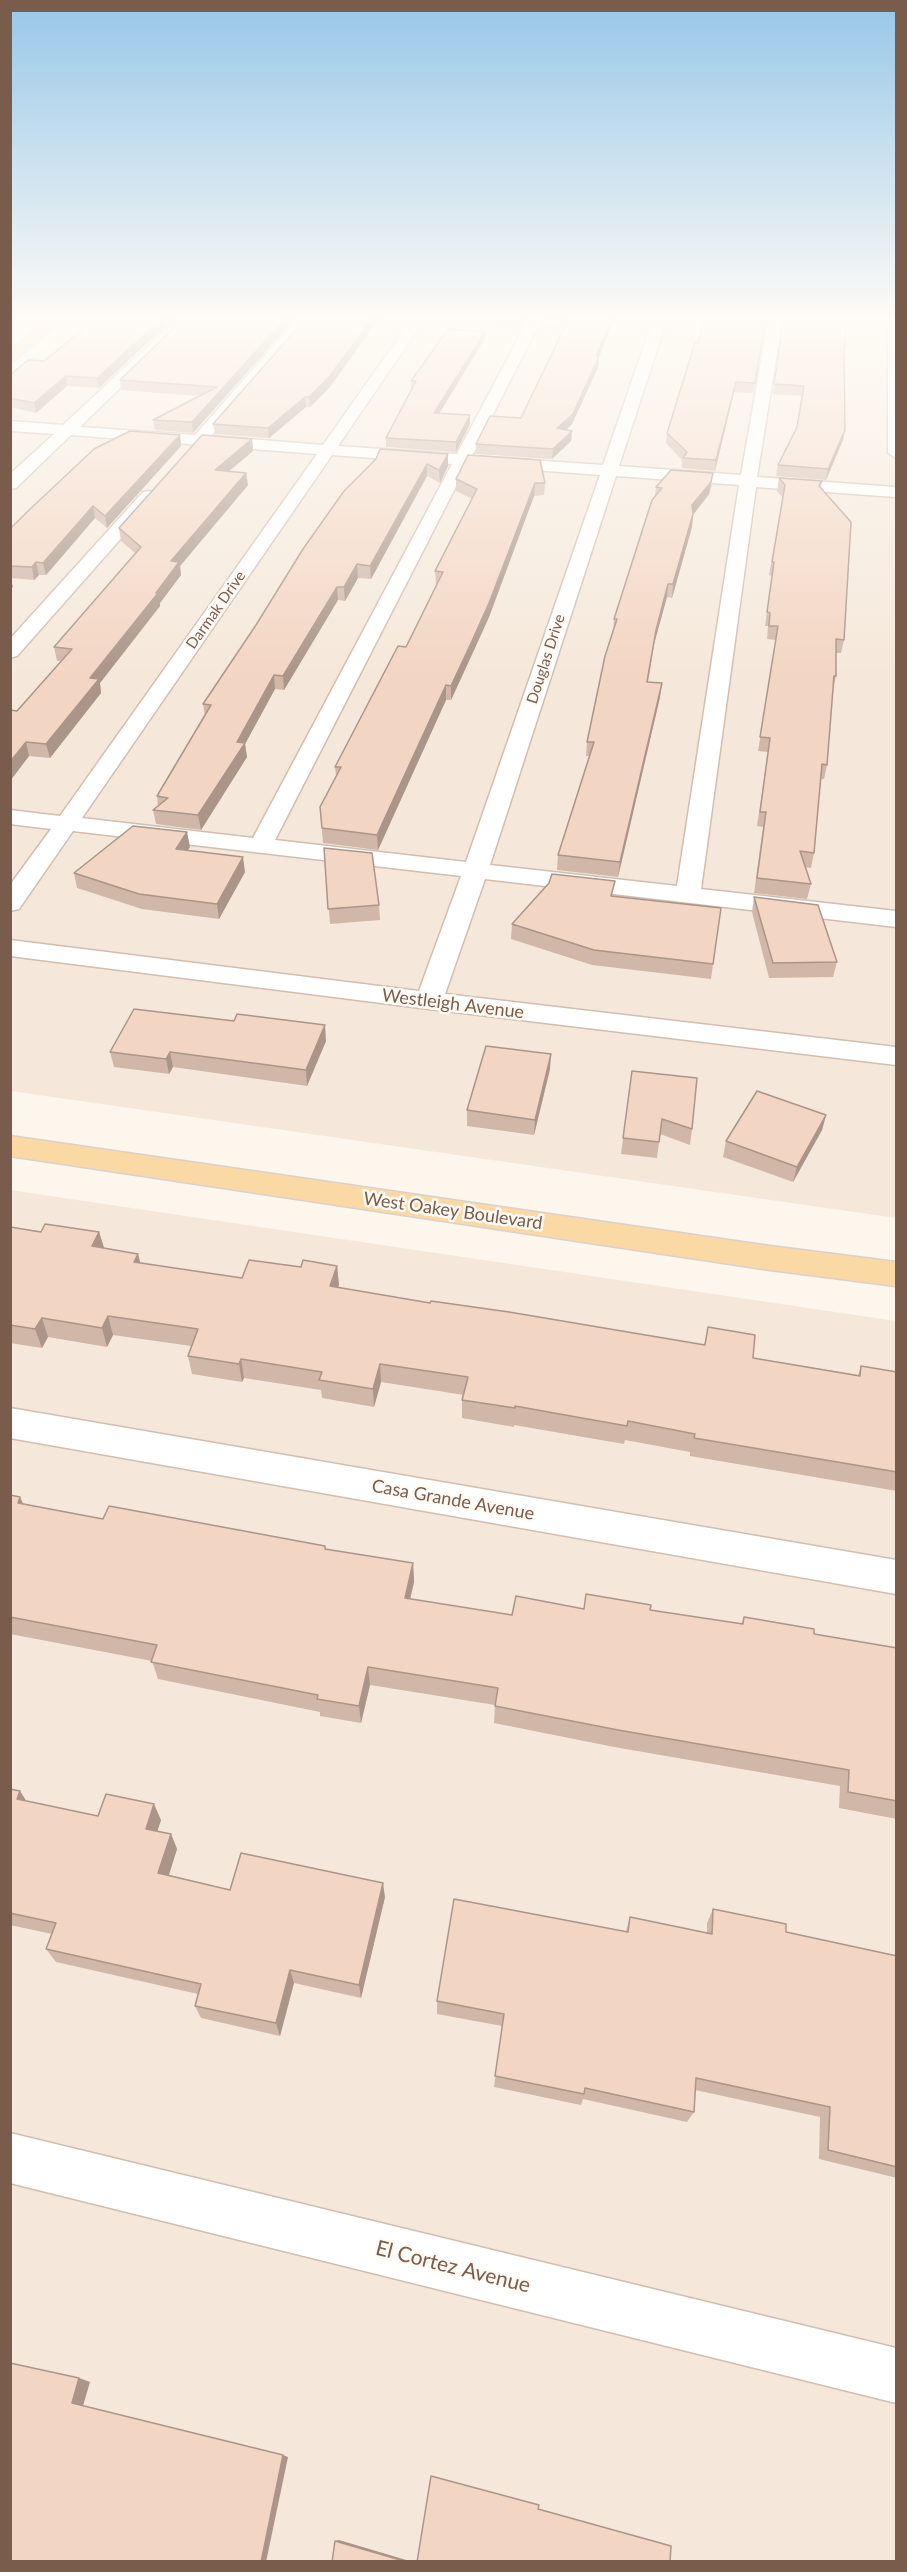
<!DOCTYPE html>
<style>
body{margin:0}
#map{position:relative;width:907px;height:2572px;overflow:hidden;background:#fdf6ec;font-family:Lato,sans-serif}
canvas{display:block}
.frame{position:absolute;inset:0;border:12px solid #7a5c4d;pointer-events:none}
</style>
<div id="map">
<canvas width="907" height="2572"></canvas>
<div class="frame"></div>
</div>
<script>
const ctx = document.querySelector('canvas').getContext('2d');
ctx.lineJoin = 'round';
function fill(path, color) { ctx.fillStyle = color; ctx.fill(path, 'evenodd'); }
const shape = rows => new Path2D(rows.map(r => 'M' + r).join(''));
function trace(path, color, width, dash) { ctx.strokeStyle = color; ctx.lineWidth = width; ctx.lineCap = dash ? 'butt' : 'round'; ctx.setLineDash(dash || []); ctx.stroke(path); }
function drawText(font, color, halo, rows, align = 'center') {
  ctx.font = font + ' Lato,sans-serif'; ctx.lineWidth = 5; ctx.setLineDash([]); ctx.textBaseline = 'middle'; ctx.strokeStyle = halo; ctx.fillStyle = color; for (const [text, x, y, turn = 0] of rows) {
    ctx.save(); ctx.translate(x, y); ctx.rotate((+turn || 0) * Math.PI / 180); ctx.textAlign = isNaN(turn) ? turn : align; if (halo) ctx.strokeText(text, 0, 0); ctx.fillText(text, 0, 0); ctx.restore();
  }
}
const residential = shape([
 [82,316,896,316,896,1218,11,1091,10,375],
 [10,1190,896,1321,896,2561,11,2561]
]);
const minor = shape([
 [180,316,194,316,80,427,195,435,300,316,314,316,211,436,323,445,414,316,427,316,338,446,457,454,530,316,543,316,472,456,603,465,654,316,668,316,619,466,741,475,769,316,783,316,757,477,896,487,896,497,756,487,701,889,896,911,896,927,485,879,445,994,896,1047,896,1065,429,1009,10,956,10,940,419,991,461,876,73,831,19,909,10,911,10,885,51,829,10,824,10,810,60,816,317,454,71,435,16,488,10,489,10,474,54,434,10,431,10,421,63,425,180,316],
 [332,455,452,464,253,838,82,818,332,455],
 [467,465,600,475,466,862,275,840,467,465],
 [616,476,739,485,677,886,490,865,616,476],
 [888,316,896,316,896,458,888,453,888,316],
 [149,491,155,492,157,496,155,500,17,656,10,658,10,639,143,492,149,491],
 [10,1408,896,1560,896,1594,10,1438,10,1408],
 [10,2133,896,2348,896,2403,10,2183,10,2133]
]);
const major = shape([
 [51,316,66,316,15,360,10,361,10,350,51,316],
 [10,1136,770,1246,896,1262,896,1286,770,1270,10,1156,10,1136]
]);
const wall = shape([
 [100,316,99,388,67,386,36,413,10,407,10,375,44,361],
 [297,316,193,433,155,430,153,420,200,396,121,390,120,380],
 [462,316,528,316,522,326,462,323],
 [616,316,599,357,599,365,572,424,566,430,572,431,571,441,552,459,476,454,476,444,521,418,564,329,540,328,540,318],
 [767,316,753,393,734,392,715,471,682,468,682,460,666,443,667,433,698,343],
 [784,316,844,352,843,440,826,480,776,476,778,465,797,427,802,396,773,394],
 [484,340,439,413,470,424,456,452,386,447,386,438,411,390,411,381],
 [330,387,310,407,306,407,269,438,215,434,213,424],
 [180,435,181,446,107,528,95,518,46,575,39,575,34,580,11,578,13,587,10,589,10,529],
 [252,439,253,451,229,471,248,485,180,566,181,575,160,603,160,606,100,683,101,693,50,758,29,756,10,781,10,710,17,711,61,661,57,661,54,647,135,553,121,541,119,528],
 [448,454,448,466,440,483,427,476,371,579,358,578,345,601,338,600,284,690,275,689,245,744,247,757,201,830,156,824,153,810,158,806,157,796,205,716,203,704,344,491],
 [779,478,822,481,820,488,844,640,841,653,836,653,836,676,833,690,827,765,824,779,821,779,814,853,811,868,805,867,811,884,807,899,754,893,763,827,757,826,768,752,758,751,776,640,767,639,768,626,765,626,772,576,769,575,783,498,777,491],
 [456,479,545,483,544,495,534,496,489,617,472,655,451,700,446,700,378,850,323,843,320,807,336,776,335,767,406,647,437,585,436,585,435,571,472,499,456,491],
 [712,485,709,494,693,515,692,527,672,598,667,597,654,644,648,682,660,697,618,877,557,870,558,855,590,756,586,756,587,742,613,631,614,619,655,496,656,487],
 [190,847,187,850,245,872,219,919,142,909,77,888,74,873],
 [324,848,379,905,380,920,330,924],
 [613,897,713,964,711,979,592,965,511,939,512,924],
 [754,897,837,962,833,977,769,978,752,912],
 [234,1021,326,1041,307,1086,173,1067,169,1074,114,1067,110,1052],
 [550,1069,534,1135,467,1126,467,1110],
 [632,1071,692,1129,690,1145,660,1134,657,1158,621,1154],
 [826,1115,822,1130,793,1182,723,1157,726,1141],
 [10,1227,41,1232,99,1232,104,1248,140,1263,242,1278,301,1267,337,1266,339,1285,338,1288,430,1303,704,1345,708,1327,753,1358,858,1375,861,1366,897,1372,897,1491,690,1456,690,1452,625,1440,624,1444,514,1425,514,1427,462,1418,462,1400,464,1395,381,1382,374,1407,322,1398,321,1390,244,1378,242,1382,192,1374,188,1356,191,1346,113,1335,107,1347,48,1337,42,1348,10,1343],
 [10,1495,24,1504,103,1519,325,1546,326,1549,413,1563,414,1582,410,1599,512,1615,584,1609,650,1610,741,1624,744,1617,814,1634,897,1648,897,1819,839,1808,840,1786,614,1747,494,1723,495,1705,370,1685,361,1723,320,1716,320,1712,158,1679,152,1661,10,1634],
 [10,1789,20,1791,26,1801,98,1816,161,1820,157,1831,171,1834,177,1849,169,1875,230,1890,385,1897,361,1998,294,1983,280,2036,201,2018,195,2006,198,1994,56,1962,46,1949,52,1934,10,1925],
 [713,1909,786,1932,897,1956,897,2178,819,2159,820,2117,695,2090,694,2112,687,2122,583,2099,581,2105,494,2087,502,2026,437,2014,437,2001,626,1931,630,1917,707,1933,707,1923]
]);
const shadedWall = shape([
 [165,316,176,316,99,388,97,378],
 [288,316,297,316,193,433,192,422],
 [374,316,381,316,330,387,310,407,309,397],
 [523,316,528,316,522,326,522,317],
 [613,316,616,316,599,357,599,365,572,424,556,439,557,428,596,356],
 [485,332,484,340,434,422,434,413],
 [66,376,67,386,36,413,34,403],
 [736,382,734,392,715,471,716,460],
 [305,397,306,407,269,438,268,428],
 [470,415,470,424,456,452,456,442],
 [845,430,843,440,826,480,828,469],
 [572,431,571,441,552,459,553,449],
 [180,435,181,446,107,528,105,516],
 [252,439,253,451,216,482,215,470],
 [448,454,448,466,440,483,439,470],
 [427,464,427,476,371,579,370,566],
 [246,473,248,485,180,566,181,575,160,603,160,606,100,683,101,693,50,758,46,744,90,678,171,561],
 [713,473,709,494,693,515,692,527,672,598,673,584,692,505],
 [535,483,534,496,489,617,451,700,451,686],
 [93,506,95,518,46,575,43,563],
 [36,562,39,575,34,580,32,567],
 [357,564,358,578,345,601,344,587],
 [10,577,13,587,10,589],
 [668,584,667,597,654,644,646,696,656,630],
 [337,587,338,600,284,690,283,676],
 [274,675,275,689,245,744,247,757,201,830,198,815,237,742],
 [662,683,660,697,618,877,620,862],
 [446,685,446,700,378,850,377,835],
 [26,742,29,756,10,781,10,762],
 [187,832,190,847,179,864,176,849],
 [243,857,245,872,219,919,217,904],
 [325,1025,326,1041,307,1086,306,1070],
 [170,1052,173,1067,169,1074,166,1059],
 [551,1054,550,1069,534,1135,535,1120],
 [826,1115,822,1130,793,1182,797,1167],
 [99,1232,105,1251,92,1246],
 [138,1254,143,1273,134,1262],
 [337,1266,339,1285,332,1305,330,1286],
 [108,1316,113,1335,107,1347,102,1328],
 [42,1318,48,1337,42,1348,35,1329],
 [241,1359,244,1378,242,1382,239,1364],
 [380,1364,381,1382,374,1407,373,1389],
 [20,1497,29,1516,18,1503],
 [413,1563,414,1582,406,1617,405,1598],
 [368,1667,370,1685,361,1723,359,1706],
 [20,1791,30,1807,17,1799],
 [154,1804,161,1820,153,1844,146,1829],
 [171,1834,177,1849,165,1887,158,1873],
 [383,1883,385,1897,361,1998,359,1985],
 [290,1970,294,1983,280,2036,276,2023],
 [79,2378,90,2382,83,2406,72,2403],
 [283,2455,288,2457,266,2562,261,2562],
 [339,2540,413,2562,407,2562,335,2541]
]);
const building = shape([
 [100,316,165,316,97,378,66,376,34,403,10,398,10,375,28,360,44,361,100,316],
 [186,316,288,316,192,422,153,420,217,387,120,380,186,316],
 [308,316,374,316,329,377,309,397,305,397,268,428,213,424,308,316],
 [541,316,613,316,596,356,599,356,573,414,557,428,572,431,553,449,476,444,490,416,521,418,568,320,540,318,541,316],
 [705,316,766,316,755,383,736,382,716,460,683,458,687,452,667,433,695,343,698,343,705,316],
 [784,316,848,316,844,352,845,430,828,469,778,465,797,427,804,386,774,384,784,316],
 [448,329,485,332,434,413,470,415,456,442,386,438,416,381,411,381,448,329],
 [130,431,180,435,105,516,93,506,43,563,36,562,32,567,10,566,10,529,27,512,94,449,130,431],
 [202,435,252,439,215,470,246,473,171,561,179,562,156,593,158,593,90,678,99,679,46,744,26,742,10,762,10,710,17,711,72,649,54,647,141,547,119,528,202,435],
 [380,449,448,454,439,470,427,464,370,566,357,564,344,587,337,587,283,676,274,675,237,742,245,743,198,815,153,810,168,798,157,796,211,705,203,704,256,625,303,549,344,491,376,459,380,449],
 [468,455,540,460,545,483,535,483,489,603,472,641,451,686,446,685,377,835,322,828,320,807,341,767,335,767,398,646,406,647,443,572,435,571,477,489,456,479,468,455],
 [671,470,713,473,711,482,692,505,693,514,673,584,668,584,656,630,647,682,662,683,620,862,558,855,594,742,587,742,605,656,617,619,614,619,652,500,662,488,656,487,671,470],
 [779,478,822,481,819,486,851,522,844,640,836,639,836,676,834,676,827,765,822,764,814,853,800,851,811,884,757,878,766,812,760,812,770,738,760,737,778,626,769,626,770,613,767,612,774,562,772,562,785,485,779,478],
 [133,826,187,832,176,849,243,857,217,904,139,894,74,873,133,826],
 [324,848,372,853,379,905,328,909,324,848],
 [552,874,615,881,611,896,721,908,713,964,594,950,512,924,549,883,552,874],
 [754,897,818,905,837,962,773,963,754,897],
 [134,1009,234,1021,237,1014,325,1025,306,1070,170,1052,166,1059,110,1052,134,1009],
 [486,1046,551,1054,535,1120,467,1110,486,1046],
 [632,1071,697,1078,692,1129,662,1119,659,1142,623,1138,632,1071],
 [757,1091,826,1115,797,1167,726,1141,757,1091],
 [45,1224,99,1232,92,1246,138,1254,134,1262,242,1278,249,1260,301,1267,303,1260,337,1266,330,1286,430,1303,431,1301,509,1312,705,1345,708,1327,755,1335,753,1358,860,1376,861,1366,897,1372,897,1472,694,1438,695,1434,628,1421,627,1426,515,1406,515,1408,462,1400,468,1377,380,1364,373,1389,319,1380,322,1372,241,1359,239,1364,188,1356,198,1329,108,1316,102,1328,42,1318,35,1329,10,1325,10,1227,41,1232,45,1224],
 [10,1495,20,1497,18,1503,103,1519,109,1506,325,1546,325,1549,413,1563,405,1598,512,1615,516,1596,584,1609,586,1594,651,1605,650,1610,743,1624,744,1617,814,1629,814,1634,897,1648,897,1801,848,1792,849,1770,618,1730,495,1706,498,1688,368,1667,359,1706,317,1699,318,1695,151,1662,157,1645,10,1617,10,1495],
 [10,1789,20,1791,17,1799,98,1816,106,1794,154,1804,146,1829,171,1834,158,1873,230,1890,241,1853,383,1883,359,1985,290,1970,276,2023,195,2006,201,1984,46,1949,56,1923,10,1913,10,1789],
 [454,1899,628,1932,630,1917,712,1934,713,1909,786,1924,786,1932,897,1956,897,2167,828,2150,830,2107,696,2078,694,2112,585,2088,584,2094,495,2076,504,2014,437,2001,454,1899],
 [10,2363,79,2378,72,2403,283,2455,261,2562,10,2562,10,2363],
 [431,2476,539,2505,538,2509,671,2546,670,2562,417,2562,431,2476],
 [335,2541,407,2562,332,2562,335,2541]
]);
const farStreetnames = [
 ["Darmak Drive",216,610,-55],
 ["Douglas Drive",546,659,-72]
];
const streetNames = [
 ["Westleigh Avenue",453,1004,7],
 ["West Oakey Boulevard",453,1211,8],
 ["Casa Grande Avenue",453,1500,10]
];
const nearStreetnames = [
 ["El Cortez Avenue",453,2267,14]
];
fill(residential, '#f5e8da');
trace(minor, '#d1beb0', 3);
trace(major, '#dad1cd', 3);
fill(minor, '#fff');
fill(major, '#fbd9a5');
fill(wall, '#d1b7a8');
fill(shadedWall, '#aa9588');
fill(building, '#f3d5c3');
trace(building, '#aa9588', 1.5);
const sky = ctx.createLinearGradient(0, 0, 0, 676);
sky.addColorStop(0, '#97c7e8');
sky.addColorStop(0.47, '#fefbf6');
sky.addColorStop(1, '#fefbf600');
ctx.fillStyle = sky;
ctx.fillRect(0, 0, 907, 676);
drawText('15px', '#7a5c4d', '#fffaf3', farStreetnames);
drawText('18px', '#7a5c4d', '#fffaf3', streetNames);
drawText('21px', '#7a5c4d', '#fffaf3', nearStreetnames);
</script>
